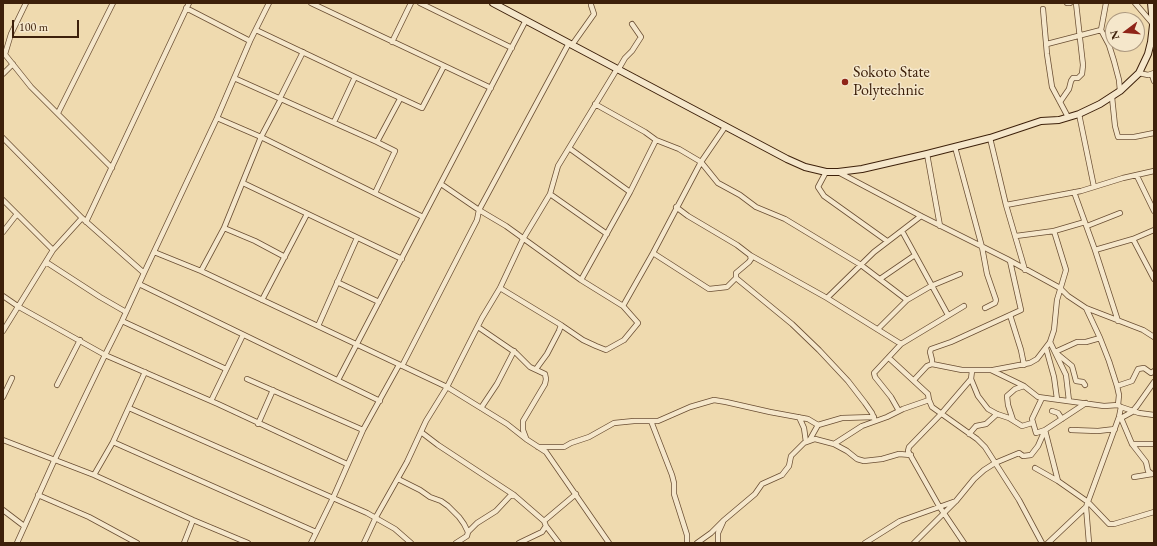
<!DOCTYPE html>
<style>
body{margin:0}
#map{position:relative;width:1157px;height:546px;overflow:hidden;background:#efdaaf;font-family:"EB Garamond",serif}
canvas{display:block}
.frame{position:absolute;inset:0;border:4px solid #3d200a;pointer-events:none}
.north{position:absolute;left:1105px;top:12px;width:40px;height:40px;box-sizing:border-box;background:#f5e7cb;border:1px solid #ab977e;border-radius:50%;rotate:254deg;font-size:11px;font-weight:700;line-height:16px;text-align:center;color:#3d200a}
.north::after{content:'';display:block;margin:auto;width:14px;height:18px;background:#8f2418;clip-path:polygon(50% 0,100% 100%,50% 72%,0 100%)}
.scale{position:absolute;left:12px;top:20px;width:67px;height:18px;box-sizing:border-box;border:2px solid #3d200a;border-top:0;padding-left:5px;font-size:12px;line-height:14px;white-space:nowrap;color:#3d200a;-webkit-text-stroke:3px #f5e7cb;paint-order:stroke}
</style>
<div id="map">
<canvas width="1157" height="546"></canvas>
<div class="frame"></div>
<div class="north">N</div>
<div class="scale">100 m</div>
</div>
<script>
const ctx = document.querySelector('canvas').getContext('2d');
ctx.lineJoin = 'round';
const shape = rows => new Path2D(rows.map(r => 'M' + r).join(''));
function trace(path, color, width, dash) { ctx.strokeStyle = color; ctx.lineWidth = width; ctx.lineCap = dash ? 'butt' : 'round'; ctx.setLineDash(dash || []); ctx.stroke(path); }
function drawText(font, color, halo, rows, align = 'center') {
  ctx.font = font + ' "EB Garamond",serif'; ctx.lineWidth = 3; ctx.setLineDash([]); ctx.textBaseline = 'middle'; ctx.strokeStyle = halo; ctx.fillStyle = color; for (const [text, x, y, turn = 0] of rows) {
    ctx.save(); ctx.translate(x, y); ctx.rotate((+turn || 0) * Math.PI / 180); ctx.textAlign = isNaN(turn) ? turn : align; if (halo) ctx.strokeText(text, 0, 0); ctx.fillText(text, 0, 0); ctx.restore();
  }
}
const street = shape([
 [311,3,491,88],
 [420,3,512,48],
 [1067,3,1070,3],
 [1106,3,1101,30,1109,45,1114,61,1119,80,1120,91],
 [1135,3,1153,24],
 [186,8,250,41],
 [1043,9,1047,54,1052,87,1068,117],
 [256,30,355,77,422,108,444,66],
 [392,42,411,3],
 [1047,44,1101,30],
 [572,45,594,14,591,5],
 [3,52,31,87,112,168],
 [5,54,11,34,26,3],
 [618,70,625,58,632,51,641,37,632,24],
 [1139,73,1148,75,1154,73],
 [3,74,13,64],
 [1152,75,1154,81],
 [234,78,377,142],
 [1112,97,1115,126,1118,137,1134,137,1154,133],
 [280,98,303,52],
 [1060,102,1069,89,1071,81,1073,78,1078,78,1082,74,1083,65,1076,3],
 [595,104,645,132,656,140,679,149,701,162,718,183,740,195,756,207,785,219,861,265,907,300],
 [58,113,113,3],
 [1079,114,1094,187],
 [217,118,261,137,423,217],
 [334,122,355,77],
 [3,138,82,218,144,273],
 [990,138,1006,205,1025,270],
 [955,147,982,247,987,274,996,300,995,303,985,308],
 [569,148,630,192],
 [927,154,940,226],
 [826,172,818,187,824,196,887,241],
 [838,172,921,216,1007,259,1060,288,1068,296,1086,308,1143,330,1154,337],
 [1137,176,1154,211],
 [243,183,402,259],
 [441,184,479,210,506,226,581,280,623,306],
 [1074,192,1095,250,1118,321],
 [375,193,395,151,377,142,400,99],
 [550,194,607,234],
 [3,200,53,250],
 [1006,205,1081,191,1123,178,1154,171],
 [86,222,189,3],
 [1087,226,1120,213],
 [224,228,255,241,285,257],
 [902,231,948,315],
 [3,232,17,214],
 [1016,236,1054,231,1085,222],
 [1133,239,1154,279],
 [1095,250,1133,239,1154,230],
 [154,252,201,271,447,387,507,424,526,439,546,452,609,543],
 [653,253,709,289,727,287,736,278,736,273,749,262,751,259,750,255,737,245,688,216,676,207],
 [750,255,827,298,901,344],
 [46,262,100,297,126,312],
 [201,271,224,228,261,137,281,99],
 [736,278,792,324,819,350,848,381,865,403,872,413,875,421],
 [880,279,915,255],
 [581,280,630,192,656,140],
 [337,282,379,302],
 [139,284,380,401],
 [500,288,561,325,583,340,596,346,606,350,624,340,638,323,623,306,653,253,701,162,725,127],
 [3,296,19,307,105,355,218,404,347,464],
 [827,298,874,252,921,216],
 [262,300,307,214],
 [1086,308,1100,338,1109,361,1117,386,1119,395,1118,405,1121,407,1119,417,1086,507,1089,543],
 [1010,315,1021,350,1024,365],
 [122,321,226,369],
 [318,326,357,238],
 [478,327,516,353,530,367,545,374,546,379,545,384,523,421,523,430,526,438],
 [878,329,907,300,931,286,960,274],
 [3,331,53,250,82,218],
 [1050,342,1066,375,1069,401],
 [1046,348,1054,377,1057,399],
 [889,358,928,394,929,400,932,407,977,439,985,447,1019,500,1042,543],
 [932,364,932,360,930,352,931,349,951,342,1021,310,1010,261],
 [402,366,477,220,479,210,569,43],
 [536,369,547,354,559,331,561,325],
 [993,370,1030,363,1037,359,1050,342,1054,330,1057,300,1066,270,1054,231],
 [972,371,971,379,978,396,988,409,997,414,1009,418,1022,426,1032,423],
 [247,379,363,430],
 [338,380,526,20],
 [914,380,927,366,932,364,962,370,991,370,1024,386,1038,397,1104,406,1118,405],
 [57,385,80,340],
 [1085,385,1083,382,1076,381,1072,366,1055,352,1077,342,1086,342,1100,338],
 [1117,386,1132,381,1138,369,1144,368,1151,373,1154,371],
 [3,397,12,378],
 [1042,398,1032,419,1036,433,1045,430,1086,403],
 [211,401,243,335],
 [1121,407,1139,413,1154,415],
 [129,408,367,513,395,529,411,543],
 [481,408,497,384,514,351],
 [899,411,891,397,875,377,874,373,901,344,964,306],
 [1052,411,1058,413,1062,419],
 [799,417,804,428,806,442],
 [1119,417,1121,418,1132,444,1146,462,1148,471,1152,474],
 [1121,418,1132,412,1137,406,1154,382],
 [1013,420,1008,405,1007,396,1015,389,1024,386],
 [651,421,672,475,674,483,674,494,687,535,687,543],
 [258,424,273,390],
 [1071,430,1098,431,1115,429],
 [421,432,438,445,514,495,544,521,576,494],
 [969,434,976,426,986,424,997,414],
 [3,440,94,475,193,520,248,543],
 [809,441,818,425],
 [113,442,316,532],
 [834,444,862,426,887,417,903,409,929,400],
 [1132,444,1154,444],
 [538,447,564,447,571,443,589,437,614,423,634,421,658,421,690,407,714,400,726,402,770,412,808,419,818,425,842,418,874,417],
 [1035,468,1058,481,1088,502,1109,524,1114,524,1154,512],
 [94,475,113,442,145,372],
 [1134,477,1152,474],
 [398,479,420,490,430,497,441,501,448,506,459,517,464,524,468,532,467,536,456,543],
 [38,495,89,517,137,543],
 [3,510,24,526],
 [546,526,559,543],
 [468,532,477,523,496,511,510,496,514,495],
 [17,543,54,461,105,355,122,321,144,273,217,118,250,41,269,3],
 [184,543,193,520],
 [311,543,333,498,363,430,399,365],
 [364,543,376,517,407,462,426,421,447,387,482,318,500,288,523,239,550,194,558,166,617,69],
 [519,543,542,532,546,526,544,521],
 [697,543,711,533,723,521,755,494,762,484,782,475,789,466,791,456,804,443,815,439,834,444,847,451,857,459,864,461,882,459,899,454,911,455],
 [718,543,718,533,723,522],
 [865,543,900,521,956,501,974,479,984,470,995,463,1019,453,1023,456,1031,455,1038,446,1045,430,1058,481],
 [914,543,956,501],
 [964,543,939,506,908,451,909,447,941,414,971,379],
 [1048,543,1086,507]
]);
const secondary = shape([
 [493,3,787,159,805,167,826,172,838,172,862,169,927,154,990,138,1041,121,1059,120,1079,114,1100,104,1120,91,1139,73,1148,54,1151,42,1153,25,1151,3]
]);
const markers = [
 [845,82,4,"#8f2418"]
];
const poiNames = [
 ["Sokoto State",853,73],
 ["Polytechnic",853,91]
];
trace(street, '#6a4e33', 6);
trace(secondary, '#3d200a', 8);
trace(street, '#f5e7cb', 4.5);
trace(secondary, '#f5e7cb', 6);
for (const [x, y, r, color] of markers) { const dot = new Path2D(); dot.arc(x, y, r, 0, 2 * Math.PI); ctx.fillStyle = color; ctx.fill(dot); trace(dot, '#f5e7cb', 1.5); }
drawText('16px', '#3d200a', '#f5e7cb', poiNames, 'left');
</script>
